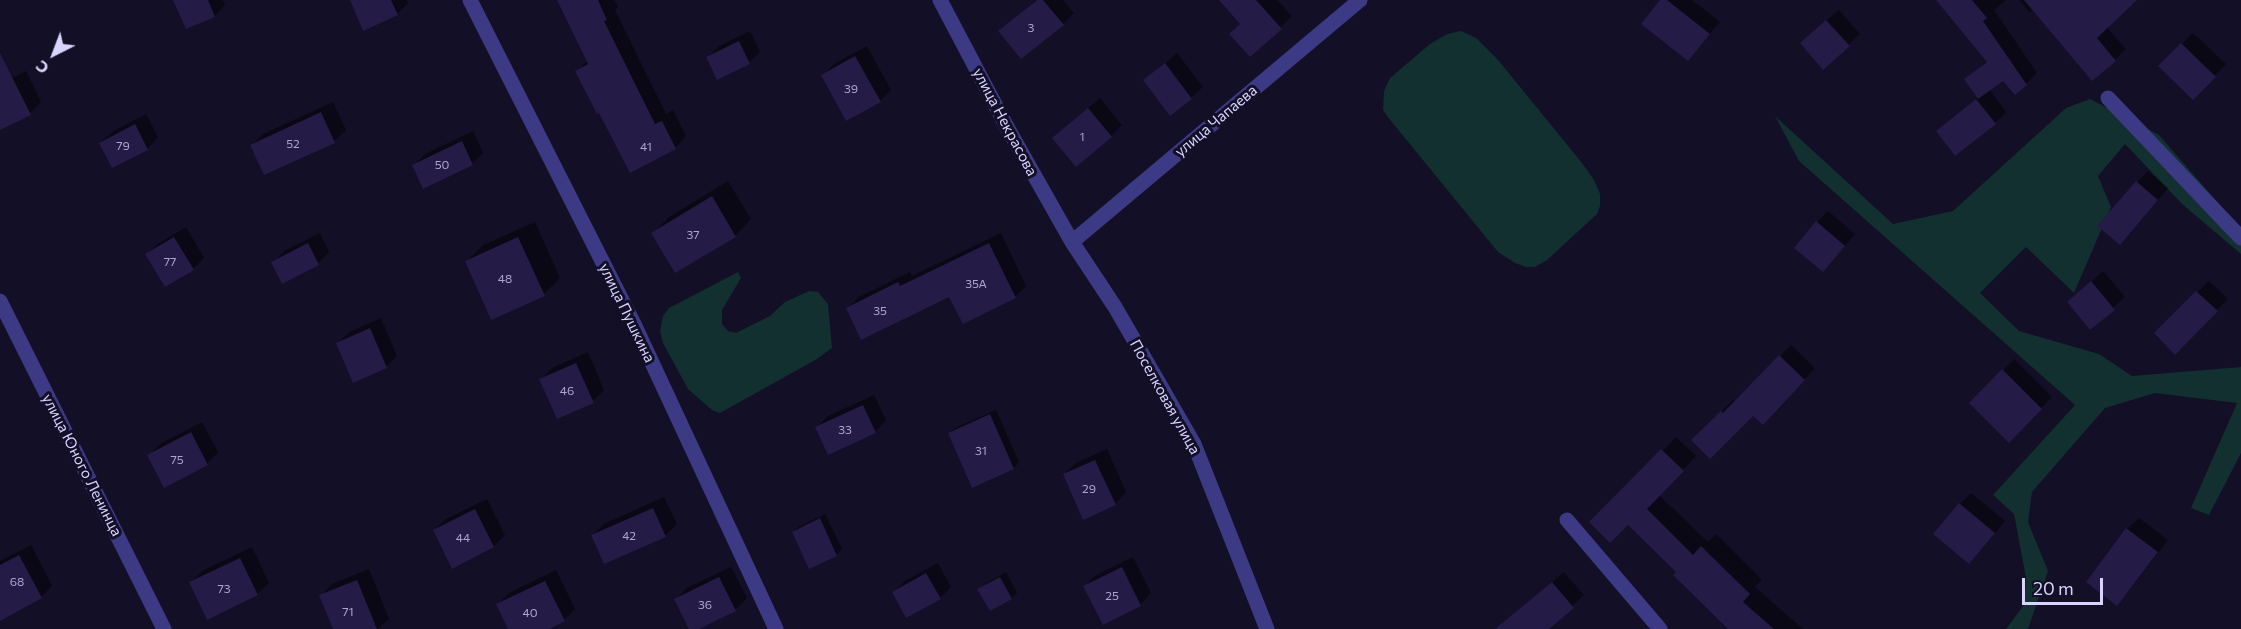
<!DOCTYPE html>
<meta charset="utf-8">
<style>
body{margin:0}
#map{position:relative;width:2241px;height:629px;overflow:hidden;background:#130f26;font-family:Commissioner,sans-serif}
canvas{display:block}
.north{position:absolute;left:24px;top:24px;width:60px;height:60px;-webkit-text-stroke:4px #130f26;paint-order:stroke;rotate:222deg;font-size:16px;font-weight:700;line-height:24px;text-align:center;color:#d9d4ff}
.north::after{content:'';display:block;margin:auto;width:21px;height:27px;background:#d9d4ff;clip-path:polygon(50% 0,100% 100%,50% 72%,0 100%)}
.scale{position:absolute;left:2022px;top:578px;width:81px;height:27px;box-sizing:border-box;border:3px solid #d9d4ff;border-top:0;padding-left:8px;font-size:18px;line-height:21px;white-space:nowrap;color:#d9d4ff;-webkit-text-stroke:4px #130f26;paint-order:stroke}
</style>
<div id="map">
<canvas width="2241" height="629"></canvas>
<div class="north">С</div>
<div class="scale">20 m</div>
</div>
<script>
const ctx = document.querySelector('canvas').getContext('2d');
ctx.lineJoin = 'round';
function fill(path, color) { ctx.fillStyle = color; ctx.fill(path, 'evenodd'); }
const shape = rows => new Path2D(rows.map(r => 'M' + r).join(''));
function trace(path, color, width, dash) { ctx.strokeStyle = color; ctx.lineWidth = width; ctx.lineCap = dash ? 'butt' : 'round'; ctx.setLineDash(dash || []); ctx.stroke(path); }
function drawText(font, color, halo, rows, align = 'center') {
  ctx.font = font + ' Commissioner,sans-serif'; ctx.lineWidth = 6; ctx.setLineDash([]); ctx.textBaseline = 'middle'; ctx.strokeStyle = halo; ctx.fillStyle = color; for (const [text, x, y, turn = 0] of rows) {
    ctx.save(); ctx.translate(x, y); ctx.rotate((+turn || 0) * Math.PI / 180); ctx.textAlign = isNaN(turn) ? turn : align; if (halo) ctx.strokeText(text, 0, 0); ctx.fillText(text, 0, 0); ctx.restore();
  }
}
const green = shape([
 [1461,31,1476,38,1499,61,1582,163,1594,180,1600,194,1600,206,1597,214,1547,260,1535,267,1526,267,1515,263,1498,252,1387,116,1383,110,1384,91,1390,78,1430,44,1447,34],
 [2090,99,2159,135,2233,220,2241,227,2241,254,2182,204,2125,144,2098,176,2111,207,2074,293,2026,247,1980,293,2019,331,2099,354,2132,376,2241,367,2241,453,2209,515,2191,508,2237,403,2155,393,2105,408,2032,492,2028,522,2048,571,2028,629,2006,629,2024,605,2026,578,2014,514,1993,495,2075,405,1799,161,1775,116,1893,224,1953,211,2066,108],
 [738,272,741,278,722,310,722,324,728,331,736,333,770,316,785,302,809,291,818,292,828,304,832,348,817,359,720,413,712,410,688,389,663,343,660,331,663,316,669,308]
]);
const shadow = shape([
 [177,0,223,0,225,5,214,16],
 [351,0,407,0,408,3,397,14],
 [563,0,614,0,618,7,615,10,666,114,673,110,686,136,675,148,577,71,588,60],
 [1036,0,1063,0,1074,13,1063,24,1000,31],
 [1221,0,1277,0,1292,16,1250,55,1242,24],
 [1662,0,1692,0,1720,22,1688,59],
 [1938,0,2006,0,1994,10,2037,73,2026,84,2003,79,1989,89,2006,112,1995,123,1938,131,1978,97,1966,79,1988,60],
 [2019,0,2135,0,2107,27,2126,49,2115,60,2034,9,2030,13],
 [1839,10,1860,34,1848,45,1813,32],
 [750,31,760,52,749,63,708,57,719,46],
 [2193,33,2226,64,2193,98,2160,66],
 [867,46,891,90,880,101,823,76,834,64],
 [1177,53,1203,87,1171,114,1145,81],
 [26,71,41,102,30,113,0,128,0,84],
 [1100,98,1122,125,1111,136,1054,138],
 [333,102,346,130,334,141,265,173,252,145,263,134],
 [146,114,158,137,147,149,100,143,112,132],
 [473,131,483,153,472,164,414,165,425,154],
 [2148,171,2168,188,2131,232,2137,182],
 [728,181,751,219,735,236,653,233,669,217],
 [1828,211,1855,234,1834,258,1817,222],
 [535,222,560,278,544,294,466,262,483,245],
 [186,227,204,258,193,269,147,254,159,243],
 [320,233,329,252,318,263,273,263,284,251],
 [1001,233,1026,286,1015,297,950,294,848,308,859,297,910,272,912,276],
 [2103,271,2125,297,2091,328,2069,302],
 [2209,281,2228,299,2175,352,2156,333],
 [381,318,397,356,386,367,338,343,349,332],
 [1791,345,1815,368,1763,423,1753,413,1693,440,1733,400,1735,403],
 [588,352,604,390,593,401,541,379,552,368],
 [2014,359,2052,397,2009,441,1971,403],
 [874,395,886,420,875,432,817,427,828,416],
 [996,410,1019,462,1014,468,972,486,949,433,955,428],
 [202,422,218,452,207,464,149,456,160,444],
 [1676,437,1696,456,1659,495,1708,542,1716,534,1762,580,1755,587,1803,629,1730,629,1678,572,1628,523,1592,522],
 [1107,449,1126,492,1115,504,1064,474,1076,463],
 [1971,493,2005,521,1980,551,1960,504],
 [664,497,677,524,665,536,593,535,604,524],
 [487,499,505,535,494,546,452,567,434,530,446,519],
 [825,514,842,549,836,555,810,567,793,532,799,527],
 [2139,518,2168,540,2128,592,2117,604,2088,582,2127,529],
 [31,545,52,586,41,597,0,613,0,561],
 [252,547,269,583,257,594,191,582,202,571],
 [1133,557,1151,593,1140,605,1085,586,1096,575],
 [938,563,951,587,940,598,894,592,905,581],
 [731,567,747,598,735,610,696,629,690,629,676,599,687,588],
 [369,569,389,619,378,629,334,629,321,596,332,584],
 [556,570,575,609,564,620,545,629,510,629,497,605,509,593],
 [1006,572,1017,593,1012,598,990,609,979,589,985,584],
 [1564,572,1584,595,1546,629,1508,629,1503,624]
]);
const building = shape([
 [173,0,208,0,215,17,186,29],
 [350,0,391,0,398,15,363,31],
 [557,0,598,0,607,20,604,21,655,124,662,121,676,149,630,173,599,113,597,114,575,71,588,64],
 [1037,0,1043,0,1064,25,1021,59,998,31],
 [1219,0,1256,0,1282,29,1250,57,1229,34,1240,24],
 [1660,0,1667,0,1710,34,1688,61,1641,24],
 [1936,0,1972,0,1987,18,1983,21,2027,85,2015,95,2003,81,1978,99,1964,79,1987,62],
 [2024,0,2137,0,2097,38,2116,61,2092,81],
 [1826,20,1850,46,1823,70,1800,43],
 [739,41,750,64,717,80,706,57],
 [2181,43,2216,77,2193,100,2158,66],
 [0,53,31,115,0,130],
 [855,56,881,102,846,121,821,75],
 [1165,63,1192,99,1170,116,1143,80],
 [1976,99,1996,124,1955,156,1936,131],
 [1088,108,1112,137,1076,167,1052,138],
 [321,112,335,143,264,175,250,145],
 [135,124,148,150,112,168,99,143],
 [462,141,473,165,423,189,412,165],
 [2136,181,2158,200,2120,245,2097,226],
 [712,196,736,237,675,273,651,233],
 [1816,221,1845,246,1823,272,1794,248],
 [174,237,194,270,165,287,145,254],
 [518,237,545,296,491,320,465,261],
 [308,243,319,265,282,284,271,262],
 [989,243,1016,298,963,324,949,297,861,340,846,308,898,282,900,286],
 [2091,281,2115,310,2090,330,2067,302],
 [2196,291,2218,311,2175,355,2154,333],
 [370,328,387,368,353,383,336,343],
 [1779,355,1805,380,1763,425,1753,416,1710,459,1691,440,1721,411,1723,413],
 [576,363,594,403,557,419,539,379],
 [2002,369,2042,409,2009,443,1969,403],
 [863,405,876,433,828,455,815,427],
 [990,414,1014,469,972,488,948,433],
 [191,432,208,465,164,488,147,455],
 [1661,449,1684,471,1647,509,1693,555,1701,546,1750,594,1743,602,1774,629,1728,629,1673,575,1676,572,1628,525,1610,543,1589,522],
 [1095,460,1116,505,1083,520,1063,474],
 [1959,503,1995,533,1969,564,1933,534],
 [653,508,666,537,604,564,591,535],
 [475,509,494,547,452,569,433,530],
 [820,518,837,556,809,569,792,532],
 [2126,528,2158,552,2117,606,2086,582],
 [19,555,42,598,0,621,0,565],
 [240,558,258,595,207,620,189,582],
 [1122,567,1141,606,1103,625,1083,586],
 [926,573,941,599,906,618,892,592],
 [719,577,736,611,699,629,689,629,674,599],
 [1000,577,1012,599,990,611,977,589],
 [357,580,377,629,333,629,319,595],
 [545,581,565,621,549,629,508,629,496,604],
 [1552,582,1574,608,1549,629,1495,629]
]);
const minor = shape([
 [470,0,634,324,776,629],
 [940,0,1007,127,1072,242,1115,307,1194,444,1267,629],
 [2108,98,2241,238],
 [1072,242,1360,0],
 [0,301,164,629],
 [1567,520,1660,629]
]);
const numberNames = [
 ["3",1031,28],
 ["39",851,89],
 ["1",1082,137],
 ["52",293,144],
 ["79",123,146],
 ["41",646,147],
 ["50",442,165],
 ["37",693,235],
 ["77",170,262],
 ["48",505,279],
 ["35А",976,284],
 ["35",880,311],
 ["46",567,391],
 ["33",845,430],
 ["31",981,451],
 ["75",177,460],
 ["29",1089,489],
 ["42",629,536],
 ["44",463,538],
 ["68",17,582],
 ["73",224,589],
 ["25",1112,596],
 ["36",705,605],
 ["71",348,612],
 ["40",530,613]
];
const streetNames = [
 ["улица Чапаева",1216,121,-40],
 ["улица Некрасова",1005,122,62],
 ["улица Пушкина",627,313,64],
 ["Поселковая улица",1165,397,61],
 ["улица Юного Ленинца",82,465,63]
];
fill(green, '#12302f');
fill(shadow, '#0007');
fill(building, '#241b47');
trace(minor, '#3d3a85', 15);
drawText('12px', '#aca6d1', null, numberNames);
drawText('15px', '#d9d4ff', '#130f26', streetNames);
</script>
